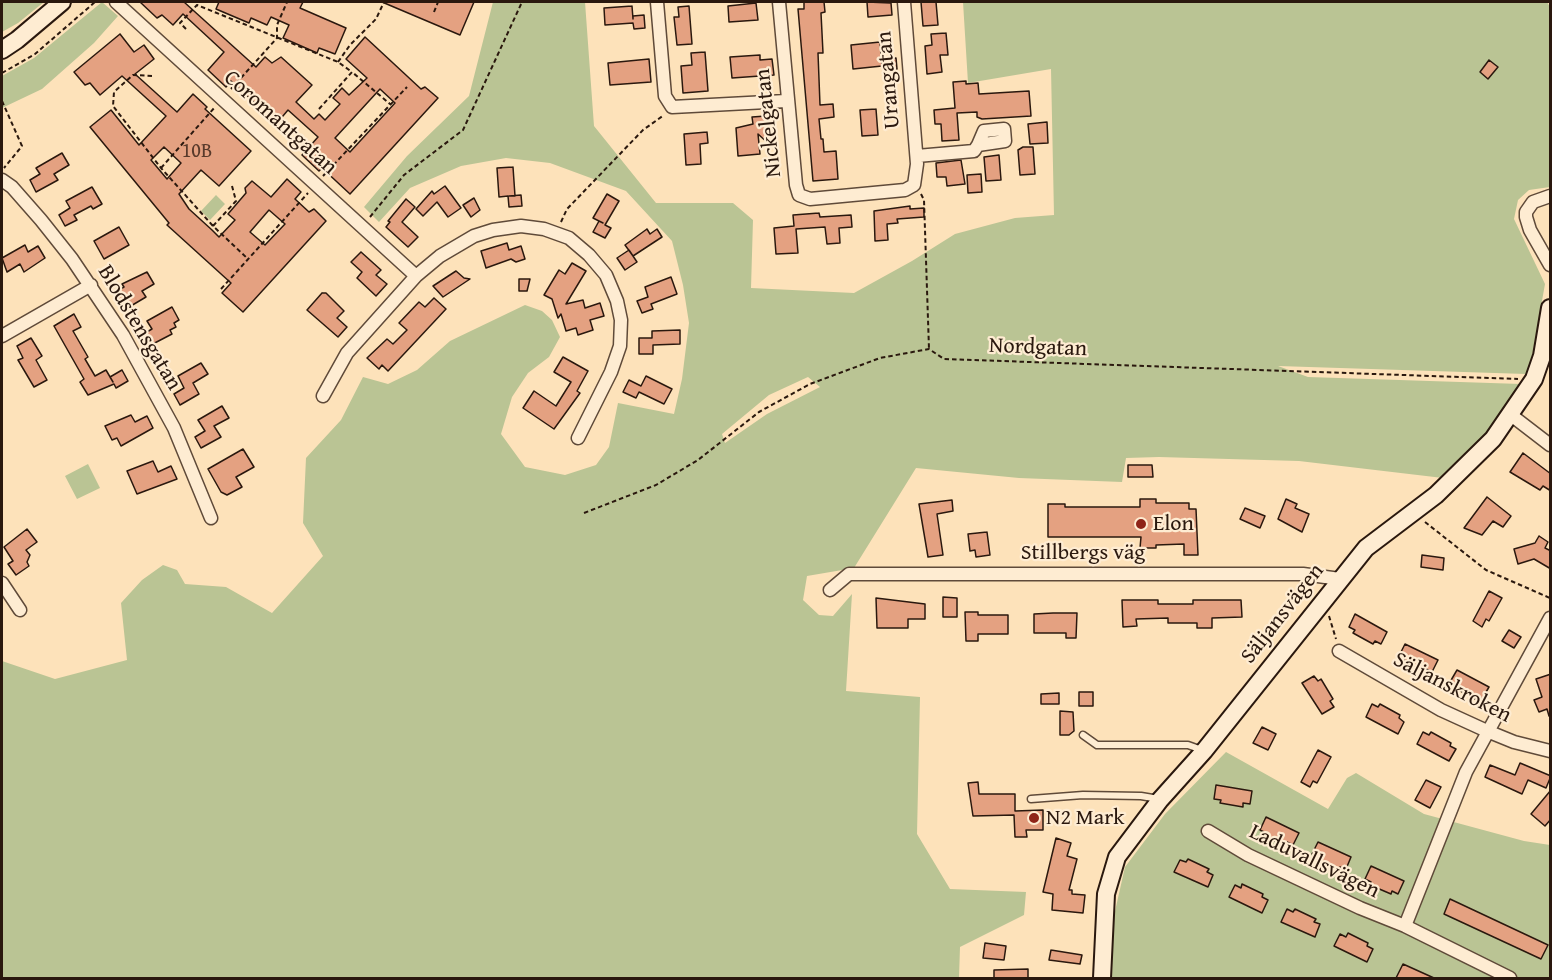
<!DOCTYPE html>
<meta charset="utf-8">
<style>
body{margin:0}
#map{position:relative;width:1552px;height:980px;overflow:hidden;background:#fde2ba;font-family:"Gentium Book Plus",serif}
canvas{display:block}
.frame{position:absolute;inset:0;border:3px solid #2a180e;pointer-events:none}
</style>
<div id="map">
<canvas width="1552" height="980"></canvas>
<div class="frame"></div>
</div>
<script>
const ctx = document.querySelector('canvas').getContext('2d');
ctx.lineJoin = 'round';
function fill(path, color) { ctx.fillStyle = color; ctx.fill(path, 'evenodd'); }
const shape = rows => new Path2D(rows.map(r => 'M' + r).join(''));
function trace(path, color, width, dash) { ctx.strokeStyle = color; ctx.lineWidth = width; ctx.lineCap = dash ? 'butt' : 'round'; ctx.setLineDash(dash || []); ctx.stroke(path); }
function drawText(font, color, halo, rows, align = 'center') {
  ctx.font = font + ' "Gentium Book Plus",serif'; ctx.lineWidth = 4.5; ctx.setLineDash([]); ctx.textBaseline = 'middle'; ctx.strokeStyle = halo; ctx.fillStyle = color; for (const [text, x, y, turn = 0] of rows) {
    ctx.save(); ctx.translate(x, y); ctx.rotate((+turn || 0) * Math.PI / 180); ctx.textAlign = isNaN(turn) ? turn : align; if (halo) ctx.strokeText(text, 0, 0); ctx.fillText(text, 0, 0); ctx.restore();
  }
}
const green = shape([
 [2,2,44,2,18,23,2,32],
 [102,2,118,16,94,43,42,89,2,108,2,76,34,58],
 [493,2,585,2,594,126,656,203,733,203,753,220,751,288,854,293,912,261,955,234,1015,218,1054,215,1051,69,968,83,963,2,1547,2,1550,7,1550,187,1529,190,1518,200,1514,219,1545,284,1531,362,1526,374,1278,366,1308,377,1521,384,1494,428,1443,478,1299,461,1159,457,1126,458,1122,482,1019,478,916,468,854,568,807,576,803,600,819,615,833,616,852,594,846,691,920,697,917,834,950,889,1026,892,1024,915,960,947,959,978,2,978,2,661,55,679,127,660,121,603,142,580,163,565,177,570,185,584,226,587,272,613,323,556,303,523,306,458,341,420,363,377,388,384,417,370,450,341,525,305,542,311,552,320,560,337,549,357,528,373,512,397,501,434,525,467,565,475,596,465,609,447,618,403,674,414,682,379,689,323,683,285,672,241,626,191,550,163,506,158,461,166,410,188,379,222,364,207,407,156,469,96],
 [808,377,820,387,767,414,725,443,722,434,769,395],
 [216,195,225,204,210,220,201,211],
 [88,464,100,488,77,499,65,476],
 [1226,752,1328,809,1347,778,1356,773,1424,814,1524,841,1550,845,1550,978,1112,978,1113,920,1125,867,1165,814]
]);
const building = shape([
 [140,2,184,2,256,67,265,57,272,63,281,57,312,85,296,102,314,119,319,114,325,120,340,104,333,98,342,88,349,95,367,78,346,59,365,37,421,89,425,87,438,98,350,194,322,168,319,171,302,155,318,137,288,110,277,123,231,81,226,87,208,70,224,52,183,14,173,25,162,15,157,18,140,2],
 [380,89,395,103,350,152,335,138,380,89],
 [219,2,303,2,300,8,346,28,335,54,319,48,317,53,283,38,289,25,271,17,267,25,251,18,249,23,216,9,219,2],
 [382,2,474,2,460,35,382,2],
 [804,2,824,2,825,12,821,13,823,53,818,53,820,105,833,104,834,117,819,119,821,139,823,139,824,152,836,151,838,179,813,181,798,9,804,9,804,2],
 [867,2,891,3,892,15,868,17,867,2],
 [921,2,936,2,938,25,923,26,921,2],
 [756,3,758,20,729,22,728,6,756,3],
 [632,6,633,19,633,16,644,15,645,28,634,29,633,23,605,25,604,8,632,6],
 [689,6,692,44,677,45,674,17,679,17,678,7,689,6],
 [946,33,948,55,940,55,942,72,927,74,925,46,932,45,931,34,946,33],
 [120,34,134,52,144,45,154,59,135,74,177,112,193,94,207,107,205,109,251,151,219,186,201,170,179,194,189,209,212,230,219,237,235,220,228,214,246,193,245,188,252,181,271,197,287,179,301,192,295,199,309,212,314,209,326,221,243,312,222,293,231,283,167,225,169,223,90,127,111,110,139,145,166,116,122,76,100,95,90,83,85,85,74,72,120,34],
 [164,147,181,163,167,179,151,160,164,147],
 [269,210,285,224,265,245,250,232,269,210],
 [880,42,882,66,853,69,851,45,880,42],
 [705,52,708,91,683,93,681,66,692,65,691,53,705,52],
 [760,55,760,60,772,59,774,75,732,78,730,57,760,55],
 [896,58,897,69,885,70,885,59,896,58],
 [649,59,651,82,610,85,608,63,649,59],
 [1489,60,1498,67,1488,79,1480,72,1489,60],
 [966,81,966,84,978,83,979,94,1029,91,1031,116,982,119,977,117,977,112,957,113,959,140,942,141,941,124,935,124,934,110,955,108,953,82,966,81],
 [876,109,878,135,862,136,860,110,876,109],
 [766,116,769,144,758,134,760,154,738,156,736,128,753,124,752,117,766,116],
 [1047,122,1048,143,1030,144,1028,124,1047,122],
 [707,132,708,143,700,144,701,164,686,165,684,134,707,132],
 [1023,147,1033,147,1035,174,1020,175,1018,150,1023,147],
 [62,153,69,165,54,174,58,180,36,192,30,180,40,174,36,168,62,153],
 [999,155,1001,180,986,181,984,157,999,155],
 [961,160,965,184,947,186,946,177,937,177,936,163,961,160],
 [513,167,515,196,509,196,521,195,522,206,509,207,508,196,499,197,497,168,513,167],
 [981,174,982,192,968,193,967,175,981,174],
 [445,186,461,208,448,217,437,202,423,216,416,209,432,191,434,194,445,186],
 [92,187,102,204,93,209,91,206,74,215,77,220,65,226,59,215,70,208,66,201,92,187],
 [607,194,619,201,605,225,611,228,605,238,593,232,599,221,603,223,593,218,607,194],
 [474,198,480,210,471,217,463,205,474,198],
 [406,199,415,207,402,222,418,237,408,247,386,227,390,222,388,221,406,199],
 [910,206,910,209,924,208,924,217,897,219,898,223,887,224,888,240,875,241,874,211,910,206],
 [819,213,820,217,851,215,852,227,839,228,840,243,827,244,825,227,796,229,798,253,776,254,774,228,794,226,793,215,819,213],
 [119,227,129,245,104,259,94,241,119,227],
 [647,229,650,234,657,229,662,237,633,256,625,245,647,229],
 [507,243,509,250,521,246,525,259,516,262,511,259,486,268,481,251,507,243],
 [25,245,28,252,38,246,45,258,24,272,20,264,7,272,2,258,25,245],
 [629,250,637,262,625,270,617,258,629,250],
 [361,252,381,270,376,275,387,284,376,296,357,278,362,272,351,262,361,252],
 [572,263,586,271,566,304,583,300,585,308,600,303,604,316,590,320,593,330,578,335,576,328,566,331,561,314,558,318,552,299,544,295,559,270,565,274,572,263],
 [456,271,464,278,470,279,443,297,433,286,456,271],
 [147,272,154,284,142,291,146,297,124,310,114,293,124,287,122,284,147,272],
 [671,277,677,294,651,304,653,309,642,313,637,301,648,297,645,287,671,277],
 [519,279,530,279,527,291,519,291,519,279],
 [322,293,326,293,344,311,337,318,347,327,338,337,307,310,322,293],
 [434,298,446,309,388,371,382,365,379,369,367,358,387,339,393,344,407,330,399,323,419,302,425,307,434,298],
 [172,307,179,320,174,323,176,327,170,330,172,334,147,347,140,336,152,329,147,321,172,307],
 [74,314,81,327,73,331,88,357,85,359,95,376,106,370,113,382,110,377,122,370,128,381,116,388,114,384,88,395,80,382,84,379,54,326,74,314],
 [680,330,680,344,653,345,653,354,639,354,639,338,652,338,652,331,680,330],
 [31,338,42,356,36,360,47,380,34,387,18,360,23,358,17,346,31,338],
 [563,357,588,371,577,391,580,393,554,429,523,408,534,391,556,406,571,382,554,372,563,357],
 [201,363,208,374,193,383,199,394,180,405,174,394,184,388,178,376,201,363],
 [646,376,672,389,664,404,639,392,636,398,623,392,629,380,641,386,646,376],
 [222,406,229,418,214,426,221,437,201,448,195,437,205,431,198,420,222,406],
 [131,415,135,422,147,416,153,428,121,446,117,438,112,440,105,426,131,415],
 [243,449,254,467,236,477,242,487,227,495,221,492,208,469,243,449],
 [1523,453,1551,474,1551,491,1543,486,1540,490,1510,472,1523,453],
 [153,461,158,472,171,466,177,479,137,494,127,471,153,461],
 [1128,465,1152,465,1153,477,1128,477,1128,465],
 [1487,497,1511,516,1503,527,1493,521,1482,535,1464,528,1487,497],
 [1140,499,1156,499,1156,503,1189,503,1189,509,1196,509,1198,555,1184,555,1184,544,1156,545,1156,548,1140,548,1141,537,1048,537,1048,504,1065,504,1065,507,1140,507,1140,499],
 [1286,499,1297,504,1295,508,1309,514,1302,532,1278,519,1286,499],
 [952,500,953,511,937,514,943,555,928,557,919,504,952,500],
 [1245,508,1265,516,1260,528,1240,519,1245,508],
 [27,529,37,542,26,550,30,555,27,562,29,566,16,575,8,564,13,561,4,547,27,529],
 [987,532,990,555,976,557,975,550,970,551,968,534,987,532],
 [1539,536,1548,542,1545,548,1551,551,1551,569,1534,559,1518,564,1514,549,1535,543,1539,536],
 [1422,555,1444,558,1443,570,1421,567,1422,555],
 [1489,591,1502,598,1489,621,1486,619,1482,627,1473,621,1489,591],
 [943,597,957,598,957,617,943,617,943,597],
 [876,598,925,604,925,619,908,619,908,628,877,628,876,598],
 [1122,600,1158,600,1158,604,1193,604,1193,600,1241,600,1242,617,1212,618,1212,628,1197,628,1197,623,1168,623,1168,618,1136,619,1137,626,1123,627,1122,600],
 [965,612,978,612,978,615,1008,615,1008,634,978,634,978,641,966,641,965,612],
 [1053,613,1077,613,1076,638,1066,638,1066,633,1034,633,1034,614,1053,613],
 [1355,614,1387,632,1381,644,1375,641,1373,644,1353,633,1355,630,1349,627,1355,614],
 [1509,630,1521,637,1514,648,1502,641,1509,630],
 [1405,644,1438,660,1432,672,1426,669,1424,672,1404,661,1405,657,1400,654,1405,644],
 [1457,670,1489,687,1482,699,1477,696,1475,699,1455,688,1456,685,1450,682,1457,670],
 [1551,674,1551,716,1549,716,1547,709,1539,712,1534,700,1542,697,1536,679,1551,674],
 [1314,676,1318,681,1321,679,1333,699,1330,701,1334,707,1322,714,1302,683,1314,676],
 [1079,692,1093,692,1093,706,1079,706,1079,692],
 [1059,693,1059,704,1041,704,1041,694,1059,693],
 [1372,704,1378,707,1380,704,1400,715,1399,718,1404,722,1398,734,1366,717,1372,704],
 [1060,711,1073,712,1074,731,1069,735,1060,735,1060,711],
 [1262,727,1276,734,1268,750,1253,743,1262,727],
 [1423,732,1429,735,1431,732,1451,743,1450,746,1456,749,1449,761,1417,744,1423,732],
 [1318,750,1331,757,1317,783,1313,781,1310,787,1301,782,1318,750],
 [1520,763,1551,776,1546,788,1528,780,1522,794,1485,777,1490,765,1515,775,1520,763],
 [1426,780,1441,787,1430,808,1415,800,1426,780],
 [978,782,979,794,1015,794,1015,811,1043,810,1043,830,1026,830,1027,837,1015,837,1014,815,973,816,968,783,978,782],
 [1216,785,1252,791,1250,804,1243,803,1243,807,1220,803,1221,800,1214,799,1216,785],
 [1551,790,1551,819,1545,826,1531,814,1551,790],
 [1266,817,1299,833,1293,845,1287,842,1285,846,1264,836,1266,833,1260,830,1266,817],
 [1056,838,1071,843,1067,856,1077,859,1069,890,1072,890,1072,894,1085,895,1083,913,1052,910,1053,894,1043,892,1056,838],
 [1318,842,1351,857,1346,869,1340,867,1338,870,1317,860,1319,857,1312,854,1318,842],
 [1188,859,1209,869,1207,872,1213,875,1208,887,1174,872,1180,860,1186,862,1188,859],
 [1371,866,1404,881,1398,894,1392,891,1391,894,1370,885,1371,882,1365,879,1371,866],
 [1242,884,1263,894,1262,897,1268,900,1262,913,1229,897,1235,885,1241,888,1242,884],
 [1450,899,1548,945,1541,959,1444,914,1450,899],
 [1287,909,1293,912,1295,909,1316,919,1314,922,1320,924,1315,937,1281,922,1287,909],
 [1348,933,1368,943,1367,946,1373,949,1367,962,1334,946,1340,934,1346,937,1348,933],
 [985,943,1006,946,1004,960,983,958,985,943],
 [1051,950,1082,955,1080,964,1049,960,1051,950],
 [1403,964,1434,978,1396,978,1403,964],
 [1028,969,1028,978,994,978,994,970,1028,969]
]);
const path = shape([
 [434,12,438,2],
 [186,29,180,23,197,5,338,62,352,72],
 [338,62,350,45,376,19,384,2],
 [2,73,35,54,95,2],
 [152,76,133,75,114,92,113,106,161,168,213,226],
 [231,89,277,38,277,25,287,2],
 [2,101,22,146,4,168],
 [319,109,352,72,390,104],
 [161,168,215,107],
 [323,176,407,87],
 [232,186,236,201,213,226,248,259],
 [921,194,924,200,929,349],
 [370,217,404,175,463,130,522,2],
 [561,222,567,209,643,130,664,115],
 [221,289,308,193],
 [584,513,656,485,698,460,759,412,810,384,880,358,929,349,944,359,1518,379],
 [1425,522,1486,570,1550,598],
 [1329,616,1336,639]
]);
const lane = shape([
 [1083,735,1097,745,1188,745,1202,750],
 [1031,799,1083,795,1141,796,1159,799]
]);
const street = shape([
 [116,2,416,276],
 [657,2,665,96,672,107,786,101],
 [779,2,796,185,799,195,810,199,905,190,914,185,917,164,904,2],
 [917,156,974,151,978,145,1005,141,1004,129,984,131,978,145],
 [2,180,12,187,41,220,72,259,123,335,174,428,211,518],
 [1550,196,1533,202,1526,212,1526,217,1530,230,1550,265],
 [2,336,91,285],
 [323,396,347,353,416,276,440,256,474,236,493,230,521,226,544,229,569,238,589,255,606,275,617,301,621,320,620,346,611,372,578,438],
 [1511,415,1550,445],
 [2,583,20,610],
 [830,590,849,574,1303,574,1340,579],
 [1339,651,1441,710,1487,731,1514,742,1550,751],
 [1208,831,1248,855,1360,908,1405,926,1510,978],
 [1405,926,1466,772,1550,618]
]);
const secondary = shape([
 [2,50,17,40,62,2],
 [1102,978,1106,894,1117,857,1160,800,1204,751,1366,548,1436,495,1493,439,1534,379,1542,356,1550,308]
]);
const markers = [
 [1141,524,6,"#8f2418"],
 [1034,818,6,"#8f2418"]
];
const numberNames = [
 ["10B",197,152]
];
const streetNames = [
 ["Urangatan",889,80,-95],
 ["Coromantgatan",280,123,42],
 ["Nickelgatan",769,123,-96],
 ["Blodstensgatan",139,328,59],
 ["Nordgatan",1038,348,2],
 ["Stillbergs väg",1083,553],
 ["Säljansvägen",1283,614,-52],
 ["Säljanskroken",1452,688,27],
 ["Laduvallsvägen",1314,862,26]
];
const poiNames = [
 ["Elon",1153,524],
 ["N2 Mark",1046,818]
];
fill(green, '#bac494');
fill(building, '#e4a181');
trace(building, '#2a180e', 1.5);
trace(lane, '#5f4a39', 9);
trace(street, '#5f4a39', 15);
trace(secondary, '#2a180e', 20);
trace(path, '#2a180e', 2, [4.5, 3]);
trace(lane, '#feecd2', 6);
trace(street, '#feecd2', 12);
trace(secondary, '#feecd2', 16);
for (const [x, y, r, color] of markers) { const dot = new Path2D(); dot.arc(x, y, r, 0, 2 * Math.PI); ctx.fillStyle = color; ctx.fill(dot); trace(dot, '#feecd2', 2); }
drawText('20px', '#583a2b', null, numberNames);
drawText('22px', '#2a180e', '#feecd2', streetNames);
drawText('22px', '#2a180e', '#feecd2', poiNames, 'left');
</script>
